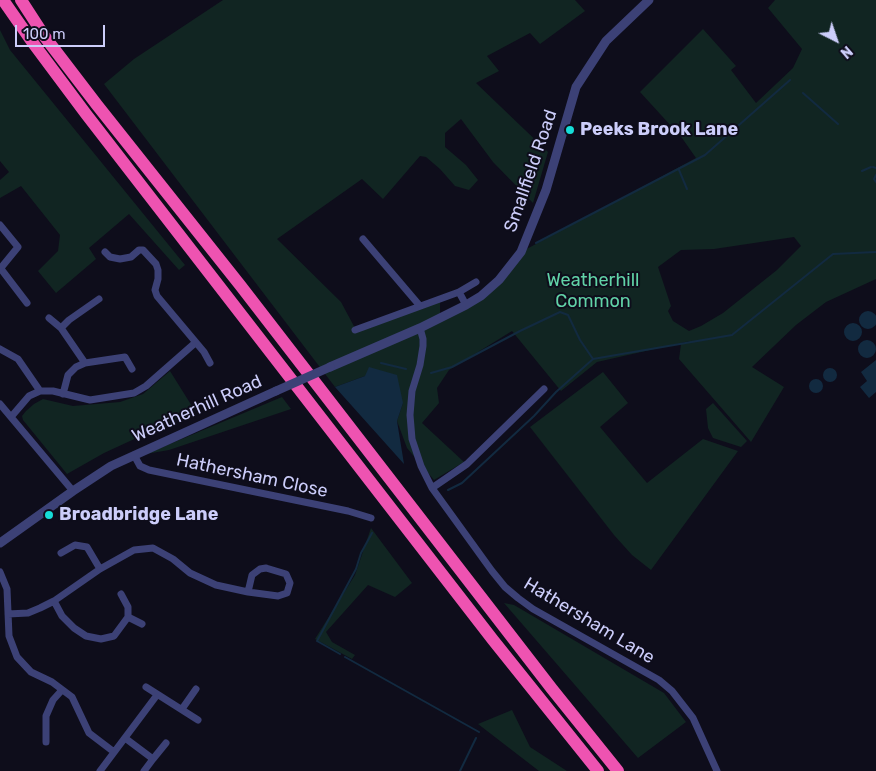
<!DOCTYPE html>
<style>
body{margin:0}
#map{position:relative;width:876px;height:771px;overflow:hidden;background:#0e0d1b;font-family:Rubik,sans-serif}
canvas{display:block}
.north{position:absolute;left:811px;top:15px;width:50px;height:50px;-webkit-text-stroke:4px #0e0d1b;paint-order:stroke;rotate:139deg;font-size:14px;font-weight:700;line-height:20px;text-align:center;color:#cccdfa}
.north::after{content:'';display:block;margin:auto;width:18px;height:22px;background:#cccdfa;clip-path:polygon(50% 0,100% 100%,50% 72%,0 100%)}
.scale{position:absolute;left:15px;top:25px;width:90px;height:22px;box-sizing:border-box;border:2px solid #cccdfa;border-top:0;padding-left:6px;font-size:15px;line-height:18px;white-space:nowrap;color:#cccdfa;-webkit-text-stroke:4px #0e0d1b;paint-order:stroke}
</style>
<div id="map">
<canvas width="876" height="771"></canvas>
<div class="north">N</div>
<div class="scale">100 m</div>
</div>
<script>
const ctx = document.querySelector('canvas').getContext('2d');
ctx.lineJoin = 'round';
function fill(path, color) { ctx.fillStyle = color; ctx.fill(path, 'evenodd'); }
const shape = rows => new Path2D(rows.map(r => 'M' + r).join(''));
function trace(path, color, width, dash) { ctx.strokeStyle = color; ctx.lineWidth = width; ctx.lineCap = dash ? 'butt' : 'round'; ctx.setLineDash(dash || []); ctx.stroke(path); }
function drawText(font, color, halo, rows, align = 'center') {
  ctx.font = font + ' Rubik,sans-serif'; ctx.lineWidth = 4; ctx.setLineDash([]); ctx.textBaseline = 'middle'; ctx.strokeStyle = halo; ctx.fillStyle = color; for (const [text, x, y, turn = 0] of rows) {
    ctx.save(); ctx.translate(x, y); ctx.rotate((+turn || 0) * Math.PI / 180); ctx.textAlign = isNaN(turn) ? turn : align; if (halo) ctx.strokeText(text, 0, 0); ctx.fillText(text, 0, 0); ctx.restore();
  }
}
const green = shape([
 [223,0,575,0,585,11,540,44,530,33,487,56,499,71,476,83,548,152,533,203,493,162,461,119,445,133,445,147,466,165,478,180,469,190,455,186,440,169,426,157,420,156,383,199,362,179,277,239,341,302,356,330,440,299,440,317,481,296,521,252,696,158,682,138,640,92,703,29,736,66,731,70,756,103,793,68,802,49,768,8,775,0,876,0,876,279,826,302,796,325,752,367,784,387,751,442,679,359,681,344,690,341,597,362,561,391,512,331,449,370,437,388,439,403,422,423,464,462,434,480,407,448,397,421,403,403,365,376,335,387,104,84,134,59],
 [794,237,801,246,777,270,723,313,701,326,689,331,673,321,668,311,671,306,658,267,681,250,714,249],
 [0,30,10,50,185,265,179,270,129,214,89,248,96,259,56,293,38,271,58,251,60,235,21,186,0,198,0,180,9,172,0,161],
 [170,371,195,411,104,453,67,474,23,420,22,416,26,411,34,404,43,399,73,406,120,402,143,394],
 [603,372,628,403,600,427,647,483,703,439,738,451,651,570,632,555,614,535,530,427],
 [282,397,291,409,169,450,146,454],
 [713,403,747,441,741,447,713,438,708,428,706,409],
 [371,528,412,583,395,597,368,585,326,632,332,642,355,655,352,659,315,639,355,575],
 [504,603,514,605,664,693,686,722,638,758],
 [512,710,530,747,567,771,539,771,478,724]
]);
const water = shape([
 '859 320a9 9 0 1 1 18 0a9 9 0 1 1-18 0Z',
 '844 332a9 9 0 1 1 18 0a9 9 0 1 1-18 0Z',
 '858 349a9 9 0 1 1 18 0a9 9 0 1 1-18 0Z',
 [876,360,876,392,869,398,860,387,867,381,861,372],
 [369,367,397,375,403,403,397,421,404,464,335,387,365,376],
 '823 375a7 7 0 1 1 14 0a7 7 0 1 1-14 0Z',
 '809 386a7 7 0 1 1 14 0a7 7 0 1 1-14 0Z'
]);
const stream = shape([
 [803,93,838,124],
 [873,167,876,168],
 [679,170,687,189],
 [862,171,871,167],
 [876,175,874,179,876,182],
 [536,243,705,155,790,80],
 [381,363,406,369],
 [431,373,452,367,520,331,560,312,568,315,580,340,593,359],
 [448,490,462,483,534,416,556,392,593,359,732,335,833,254,876,252],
 [340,654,317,641,356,569,361,553,372,533],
 [345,657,479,732],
 [460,771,476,738]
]);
const minor = shape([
 [0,225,18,247,0,269],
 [363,239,420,306],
 [105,252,110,257,120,259,131,257,139,250,143,250,156,264,158,270,158,279,155,290,157,296,204,352,210,363],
 [1,269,27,303],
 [459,292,466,305],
 [49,318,61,328,85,363],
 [61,328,69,320,99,299],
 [420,328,423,339,423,346,420,365,412,391,410,415,412,439,421,466,432,488,492,571,505,587,518,598,533,609,659,680,672,691,693,718,717,771],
 [355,330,459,292,476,282],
 [0,349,18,359,40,391],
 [63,394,68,375,76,367,85,363,125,357,132,369],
 [0,404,73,491],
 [11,417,29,396,40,391,53,391,90,400,134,393,146,386,195,343],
 [134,455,140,466,149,470,348,511,371,518],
 [432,488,467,464,544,389],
 [61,553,75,545,87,547,100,569],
 [266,568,286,574,290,583,287,593,278,596,248,592,252,575,260,569,266,568],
 [0,572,7,589,9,636,17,657,31,672,52,682,72,697,89,733,114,752],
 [54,601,62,616,74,628,86,636,101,639,114,636,128,617,128,607,121,594],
 [8,614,28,613,40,608,54,601,100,569,134,550,153,548,173,559,190,573,216,585,248,592],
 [128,617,142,624],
 [146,687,198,720],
 [182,709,196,689],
 [125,738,153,759,144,771],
 [46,742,46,716,53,700,62,690],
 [153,759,166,743],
 [100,771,157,695]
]);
const tertiary = shape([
 [330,367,420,328,466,305,481,296,499,280,521,252,546,190,576,87,606,41,649,0],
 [0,543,73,491,111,466,276,391]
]);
const motorway = shape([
 [3,0,33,43,86,114,493,640,598,771],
 [21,0,45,37,97,105,240,285,552,689,618,771]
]);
const tertiaryBridge = shape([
 [276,391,330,367]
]);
const markers = [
 [570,130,5,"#16ddd8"],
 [49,515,5,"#16ddd8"]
];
const poiNames = [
 ["Peeks Brook Lane",580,130],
 ["Broadbridge Lane",59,515]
];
const streetNames = [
 ["Smallfield Road",531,171,-71],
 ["Weatherhill Road",197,409,-24],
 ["Hathersham Close",252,476,12],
 ["Hathersham Lane",589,621,31]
];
const parkNames = [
 ["Weatherhill",593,281],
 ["Common",593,302]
];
fill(green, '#112522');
fill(water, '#122a40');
trace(stream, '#122a40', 2);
trace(minor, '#3c4176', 7);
trace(tertiary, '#3c4176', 9);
trace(motorway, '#ee53b1', 12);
trace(tertiaryBridge, '#3c4176', 9);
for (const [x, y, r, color] of markers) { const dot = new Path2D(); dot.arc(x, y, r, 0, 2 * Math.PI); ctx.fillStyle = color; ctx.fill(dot); trace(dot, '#0e0d1b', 2); }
drawText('bold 18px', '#cccdfa', '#0e0d1b', poiNames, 'left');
drawText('18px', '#cccdfa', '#0e0d1b', streetNames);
drawText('18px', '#61d2a7', '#0e0d1b', parkNames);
</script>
